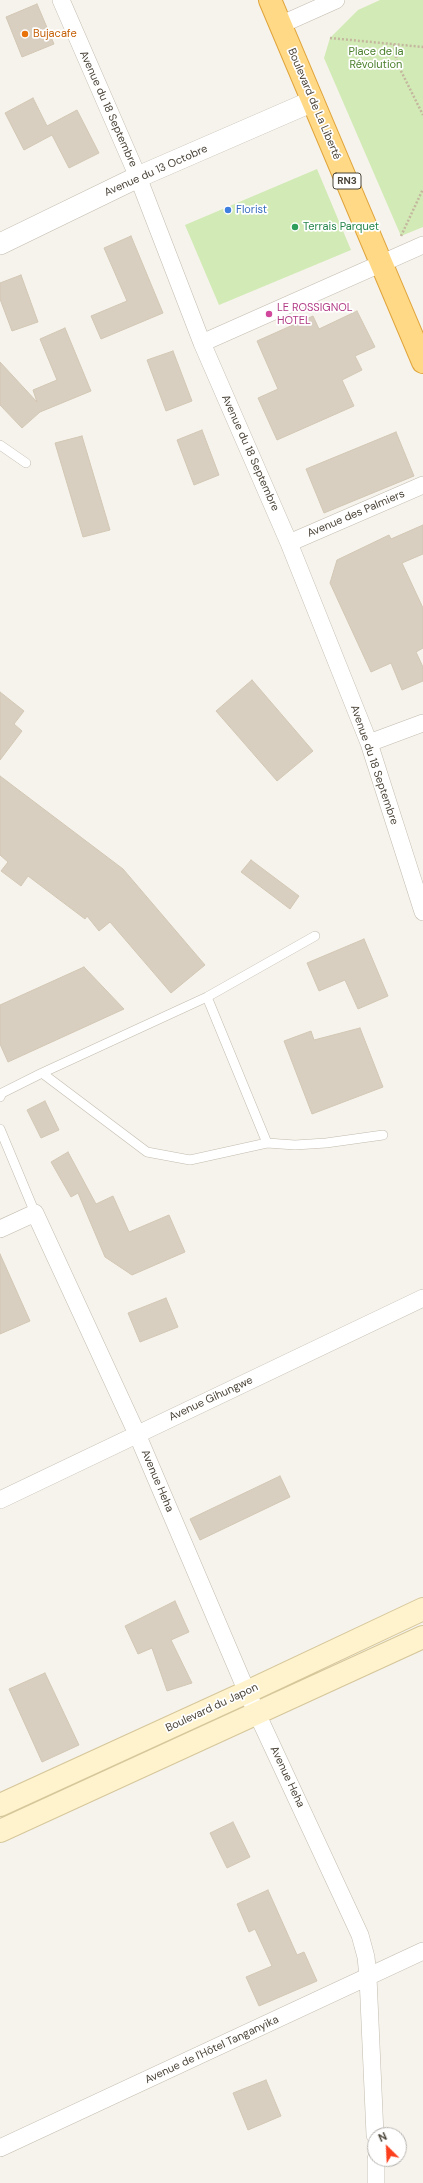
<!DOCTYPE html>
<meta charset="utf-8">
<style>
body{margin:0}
#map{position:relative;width:423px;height:2183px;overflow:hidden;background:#f6f3ec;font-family:"DM Sans",sans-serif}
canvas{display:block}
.north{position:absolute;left:367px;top:2127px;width:40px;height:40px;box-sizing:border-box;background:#fff;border:1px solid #b7b4b0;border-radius:50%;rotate:336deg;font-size:11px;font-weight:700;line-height:16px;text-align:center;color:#4b4439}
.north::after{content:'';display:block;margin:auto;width:14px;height:18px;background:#fc3f1d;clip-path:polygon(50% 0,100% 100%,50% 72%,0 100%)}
</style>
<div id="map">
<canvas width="423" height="2183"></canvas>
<div class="north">N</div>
</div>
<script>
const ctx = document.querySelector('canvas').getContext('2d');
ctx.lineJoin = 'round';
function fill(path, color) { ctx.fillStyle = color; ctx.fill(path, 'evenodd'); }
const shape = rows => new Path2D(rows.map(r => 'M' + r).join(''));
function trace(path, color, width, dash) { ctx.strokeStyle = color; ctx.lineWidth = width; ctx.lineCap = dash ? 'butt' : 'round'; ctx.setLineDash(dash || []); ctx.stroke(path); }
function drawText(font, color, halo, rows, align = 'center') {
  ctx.font = font + ' "DM Sans",sans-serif'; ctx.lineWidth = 3.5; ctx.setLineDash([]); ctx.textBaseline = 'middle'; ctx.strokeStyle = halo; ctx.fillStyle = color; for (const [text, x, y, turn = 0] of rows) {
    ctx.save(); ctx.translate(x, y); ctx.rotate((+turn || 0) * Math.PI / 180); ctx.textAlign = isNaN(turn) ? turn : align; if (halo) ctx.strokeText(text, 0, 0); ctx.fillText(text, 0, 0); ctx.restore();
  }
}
const green = shape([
 [380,0,423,0,423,227,401,236,324,58,330,38,358,10],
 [317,169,351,250,219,305,185,225]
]);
const building = shape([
 [37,4,54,44,22,57,6,17,37,4],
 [33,98,47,126,77,110,99,153,69,168,52,135,24,150,5,113,33,98],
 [131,236,163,313,101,339,91,316,127,301,104,248,131,236],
 [21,275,38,322,12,331,0,299,0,283,21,275],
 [357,311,375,347,355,356,362,370,342,380,354,406,277,440,258,398,278,389,257,341,313,316,319,329,357,311],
 [65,328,91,391,40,412,22,428,0,405,0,362,37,402,33,390,57,380,40,339,65,328],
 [173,351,192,401,166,411,147,360,173,351],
 [202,430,219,475,194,485,177,440,202,430],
 [396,432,414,476,324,513,306,469,396,432],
 [82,436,110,530,83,537,55,443,82,436],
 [423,525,423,554,402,563,423,608,423,648,416,652,423,667,423,681,402,690,391,663,371,672,330,583,337,560,389,535,391,539,423,525],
 [252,680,313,751,277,781,216,711,252,680],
 [0,692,24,711,14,724,22,731,0,760,0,692],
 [0,776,123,869,205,965,171,993,110,922,99,931,87,916,85,919,28,876,21,886,1,871,8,862,0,855,0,776],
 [251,860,299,896,290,909,241,872,251,860],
 [364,939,388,996,358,1009,345,980,319,991,307,963,364,939],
 [84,967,124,1009,8,1062,0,1044,0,1005,84,967],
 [360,1028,383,1087,312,1114,284,1041,311,1031,314,1040,360,1028],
 [45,1101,59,1130,41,1138,27,1110,45,1101],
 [68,1152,96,1204,113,1196,129,1232,169,1215,185,1252,132,1275,105,1257,78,1193,71,1197,51,1162,68,1152],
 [0,1254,30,1321,0,1334,0,1254],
 [166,1298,178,1327,140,1342,128,1313,166,1298],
 [280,1476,290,1497,200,1540,190,1519,280,1476],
 [175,1601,189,1632,171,1640,192,1683,167,1691,152,1648,138,1654,125,1626,175,1601],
 [45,1673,79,1745,42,1762,9,1689,45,1673],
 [233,1822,250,1857,227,1868,210,1833,233,1822],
 [268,1890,297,1955,304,1952,317,1981,259,2006,246,1977,272,1966,255,1929,249,1932,237,1904,268,1890],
 [266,2080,281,2116,248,2130,233,2093,266,2080]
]);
const path = shape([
 [330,38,423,47],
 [394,44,397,63,423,115],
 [401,236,423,189]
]);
const service = shape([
 [0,445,26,463],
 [42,1073,147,1152,190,1160,267,1143,207,997],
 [0,1097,2,1093,42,1073,207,997,315,936],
 [0,1129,35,1213],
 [267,1143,295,1145,326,1143,383,1135]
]);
const minor = shape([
 [61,0,138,177,202,343,289,543,369,743,423,912],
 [280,25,336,0],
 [202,343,423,245],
 [289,543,423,485],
 [369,743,423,723],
 [0,1229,35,1213,137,1434,247,1692,360,1935,366,1957,368,1977,375,2135],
 [0,1500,423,1298],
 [0,2148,423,1951],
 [376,2159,376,2183]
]);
const tertiary = shape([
 [0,244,138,177,313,101]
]);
const secondary = shape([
 [0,1805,247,1692,423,1609],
 [0,1831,423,1637]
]);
const trunk = shape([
 [270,0,423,362]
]);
const markers = [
 [25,34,4,"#e8710a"],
 [228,210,4,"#3f7fe0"],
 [295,227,4,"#2e9e5b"],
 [269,314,4,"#d1479c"]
];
const shields = [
 [347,181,28]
];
const shieldNames = [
 ["RN3",347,181]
];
const foodNames = [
 ["Bujacafe",33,34]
];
const parkNames = [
 ["Place de la",376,52],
 ["Révolution",376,65]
];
const streetNames = [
 ["Boulevard de La Liberté",314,104,67],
 ["Avenue du 18 Septembre",108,109,66],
 ["Avenue du 13 Octobre",156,171,-24],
 ["Avenue du 18 Septembre",250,453,66],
 ["Avenue des Palmiers",356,514,-23],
 ["Avenue du 18 Septembre",374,765,71],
 ["Avenue Gihungwe",211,1399,-25],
 ["Avenue Heha",157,1481,67],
 ["Boulevard du Japon",212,1708,-25],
 ["Avenue Heha",287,1777,65],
 ["Avenue de l'Hôtel Tanganyika",212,2050,-25]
];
const shopNames = [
 ["Florist",236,210]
];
const leisureNames = [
 ["Terrais Parquet",303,227]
];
const hotelNames = [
 ["LE ROSSIGNOL",277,308],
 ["HOTEL",277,321]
];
fill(green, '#d2eab5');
fill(building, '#d8cfc1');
trace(building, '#d3c7b4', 1);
trace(service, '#c2bbae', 10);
trace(minor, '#c2bbae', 18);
trace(tertiary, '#c2bbae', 22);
trace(secondary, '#d6c79b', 24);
trace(trunk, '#e0a43c', 24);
trace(path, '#c4b79f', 2.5, [2, 2]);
trace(service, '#fff', 9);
trace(minor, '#fff', 17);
trace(tertiary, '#fff', 21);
trace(secondary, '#fff3cd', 22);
trace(trunk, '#ffd985', 22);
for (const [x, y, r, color] of markers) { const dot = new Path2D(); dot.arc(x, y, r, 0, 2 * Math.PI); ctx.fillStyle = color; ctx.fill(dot); trace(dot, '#fff', 1.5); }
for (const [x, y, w] of shields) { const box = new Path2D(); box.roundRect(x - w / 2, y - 8, w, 16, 3); ctx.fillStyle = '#fff'; ctx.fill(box); trace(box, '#4b4439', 1); }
drawText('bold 10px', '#4b4439', null, shieldNames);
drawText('11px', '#c56008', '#fff', foodNames, 'left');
drawText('11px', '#4a7f2a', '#fff', parkNames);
drawText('11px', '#4b4439', '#fff', streetNames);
drawText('11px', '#366cbe', '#fff', shopNames, 'left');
drawText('11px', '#27864d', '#fff', leisureNames, 'left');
drawText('11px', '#b23c85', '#fff', hotelNames, 'left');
</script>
